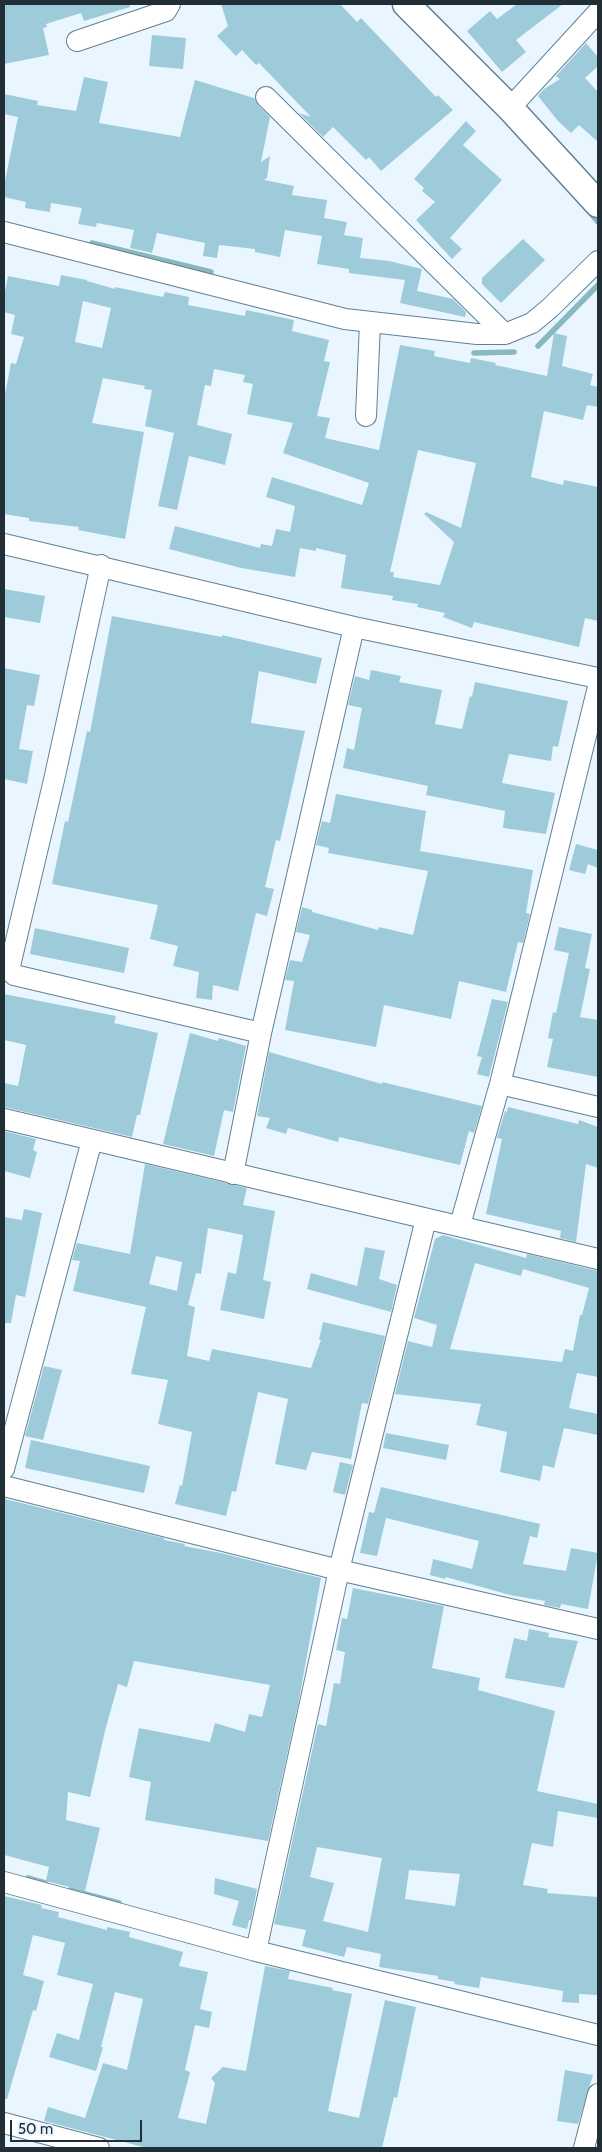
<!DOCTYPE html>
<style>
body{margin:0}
#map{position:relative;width:602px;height:2152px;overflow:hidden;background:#e9f6ff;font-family:Cabin,sans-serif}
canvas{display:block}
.frame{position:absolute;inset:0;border:5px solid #212e36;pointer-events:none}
.scale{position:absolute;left:10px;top:2120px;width:132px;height:22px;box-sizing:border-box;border:2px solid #212e36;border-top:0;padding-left:6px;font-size:15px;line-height:18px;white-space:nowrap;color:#212e36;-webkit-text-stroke:4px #e9f6ff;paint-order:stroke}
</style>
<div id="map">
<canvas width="602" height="2152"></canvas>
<div class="frame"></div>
<div class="scale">50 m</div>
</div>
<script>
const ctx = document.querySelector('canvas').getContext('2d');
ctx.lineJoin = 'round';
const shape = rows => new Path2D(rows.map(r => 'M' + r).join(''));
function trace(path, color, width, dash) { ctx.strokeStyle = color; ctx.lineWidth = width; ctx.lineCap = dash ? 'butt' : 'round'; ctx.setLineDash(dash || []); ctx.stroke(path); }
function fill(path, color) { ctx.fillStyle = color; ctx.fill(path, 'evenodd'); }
const stream = shape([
 [592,215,598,222],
 [92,243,211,272],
 [538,346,598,285],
 [474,353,514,352],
 [28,1878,45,1883],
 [70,1890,119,1903]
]);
const building = shape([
 [4,4,130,4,130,7,84,21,81,13,46,24,47,27,43,28,49,55,4,64],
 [221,4,340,4,357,22,361,18,436,97,438,95,453,110,381,171,369,157,366,160,333,127,323,137,299,113,311,117,259,63,256,65,242,50,236,56,217,36,228,26],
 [517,4,563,4,516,40,526,52,502,72,467,31,490,11,497,19],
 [152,35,186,38,183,69,149,66],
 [586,43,598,57,598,66,585,78,598,92,598,142,579,125,571,133,558,121,538,96,544,89,560,79,556,76],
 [84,77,108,82,99,123,180,137,195,80,254,98,258,105,270,117,261,162,270,156,267,178,264,180,294,186,292,195,327,200,324,218,347,222,344,235,363,238,360,258,389,261,422,269,417,291,453,299,466,312,465,317,400,303,405,280,349,273,349,269,317,264,322,236,285,230,280,257,255,252,255,249,219,245,217,258,203,256,205,243,157,233,152,253,130,248,134,230,97,223,96,227,78,224,82,208,51,203,50,212,25,208,26,202,4,197,4,186,18,117,4,114,4,94,38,101,37,105,76,111],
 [466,121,476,131,463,145,502,180,450,238,462,249,452,259,416,220,435,202,422,191,424,188,414,179],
 [523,239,545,260,501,303,482,284,482,278],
 [61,275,87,280,87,281,115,289,115,287,163,297,165,292,189,297,188,305,245,316,246,310,294,320,292,331,329,340,324,361,330,362,317,416,330,418,325,438,379,450,400,345,435,351,434,356,470,363,471,358,496,363,495,365,547,376,554,333,567,336,562,366,593,374,590,385,598,387,598,407,587,405,583,420,544,411,531,477,563,485,564,480,598,487,598,621,585,618,579,647,474,622,472,628,443,617,445,613,417,607,418,604,392,600,393,596,341,588,346,555,316,548,316,551,300,548,295,577,241,568,169,549,175,526,260,548,261,544,272,546,276,529,290,532,295,506,266,497,272,477,362,505,369,483,283,453,293,423,247,414,253,384,243,382,245,375,214,369,211,386,205,385,197,425,232,434,225,465,189,456,177,510,158,506,174,433,145,426,152,390,144,389,145,386,103,378,92,423,144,432,125,539,78,530,79,527,29,521,29,518,4,514,4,400,11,363,16,364,24,337,11,334,15,315,4,312,4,296,8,276,59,286],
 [83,301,111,308,102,348,75,342],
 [418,450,476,463,461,528,426,512,424,514,454,542,440,585,393,577,394,572,390,572],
 [4,589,45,596,40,623,4,617],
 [112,616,222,637,222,635,322,658,316,684,259,671,251,723,305,731,280,841,276,840,265,887,274,889,267,916,256,913,238,991,213,985,212,1000,196,998,199,972,173,966,178,946,150,939,158,905,52,884,65,821,68,822,87,731,90,732],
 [4,668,40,675,34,706,27,705,19,749,33,751,27,784,4,779],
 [371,670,401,676,399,682,442,690,435,724,462,729,470,696,472,697,475,682,568,701,558,747,553,746,551,761,509,754,502,783,555,793,546,834,503,828,505,811,426,795,428,786,343,768,347,748,354,750,362,708,348,705,355,676,369,680],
 [336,794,426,811,420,851,533,870,526,913,530,914,523,943,518,942,506,992,459,981,451,1019,384,1005,376,1047,285,1030,294,981,285,980,290,960,302,962,310,935,296,932,302,907,312,910,312,912,378,930,379,927,413,935,428,871,328,853,329,848,316,845,322,821,330,823],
 [576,844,598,850,598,868,588,864,585,874,569,870],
 [559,927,592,934,585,968,590,969,580,1017,598,1020,598,1077,547,1067,553,1039,548,1038,553,1012,556,1013,569,953,554,950],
 [35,928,129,948,124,973,30,954],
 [4,994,116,1016,114,1023,158,1033,140,1115,137,1115,132,1137,4,1107,4,1083,18,1086,26,1045,4,1040],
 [492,999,508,1002,489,1077,477,1074,482,1057,477,1056],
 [190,1033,218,1041,219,1038,246,1046,233,1112,224,1110,214,1156,163,1144],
 [269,1052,382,1084,382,1082,482,1106,474,1133,469,1131,460,1165,339,1137,338,1142,288,1128,286,1134,266,1128,270,1118,257,1116],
 [508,1107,578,1124,579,1120,598,1127,598,1168,586,1164,576,1242,560,1238,561,1231,486,1214,502,1139,497,1138,505,1111,507,1112],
 [4,1131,36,1139,33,1150,37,1152,30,1178,4,1171],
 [145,1164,247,1188,243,1205,275,1211,263,1280,271,1282,264,1319,220,1310,228,1272,236,1274,243,1235,208,1228,201,1274,196,1273,188,1305,195,1307,187,1356,209,1361,212,1349,311,1368,321,1340,319,1340,323,1322,385,1336,368,1404,362,1403,351,1459,312,1452,306,1470,275,1464,288,1399,258,1392,236,1492,232,1491,226,1516,175,1504,180,1485,182,1486,192,1432,158,1424,168,1380,131,1374,146,1307,73,1291,80,1261,72,1260,77,1243,130,1254],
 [156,1256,182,1262,177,1291,149,1284],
 [24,1209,42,1213,25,1297,16,1295,11,1323,4,1323,4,1217,22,1220],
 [443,1235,526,1258,527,1254,598,1271,598,1377,577,1373,569,1408,598,1414,598,1435,564,1428,554,1468,543,1465,540,1481,500,1472,507,1432,476,1425,481,1404,395,1394,408,1341,432,1347,437,1325,414,1318,435,1239],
 [475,1263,521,1276,523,1269,589,1288,582,1315,580,1315,573,1351,565,1349,562,1362,450,1349],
 [365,1247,385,1251,379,1279,397,1285,391,1312,307,1289,311,1273,357,1286],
 [44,1366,62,1370,43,1440,25,1436],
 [386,1433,449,1445,446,1460,383,1448],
 [31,1440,150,1466,144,1493,25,1468],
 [340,1462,353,1465,345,1495,333,1492],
 [381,1487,540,1524,537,1538,530,1536,523,1564,566,1571,571,1548,598,1553,588,1609,561,1604,560,1608,544,1605,545,1601,510,1595,446,1577,445,1579,430,1575,433,1559,472,1569,479,1541,386,1518,377,1556,360,1553,369,1512,374,1513],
 [5,1499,164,1538,164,1540,185,1544,184,1546,221,1553,321,1578,298,1705,268,1841,145,1820,151,1782,129,1777,139,1728,210,1742,215,1723,245,1732,249,1714,262,1717,270,1685,134,1661,127,1687,118,1684,105,1731,90,1797,68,1792,66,1820,100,1828,85,1891,46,1881,49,1867,4,1855,4,1505],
 [353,1588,444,1606,432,1668,480,1678,478,1690,555,1711,537,1791,598,1804,598,1818,558,1811,553,1847,532,1843,523,1885,548,1889,547,1893,598,1897,598,1995,579,1994,579,2003,562,2002,563,1991,481,1977,479,1988,454,1984,455,1982,438,1979,438,1976,379,1967,381,1954,347,1947,344,1957,302,1946,306,1930,274,1924,318,1724,326,1726,334,1683,340,1684,345,1652,336,1650,342,1618,347,1619],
 [317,1847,382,1858,368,1932,323,1921,334,1883,310,1877],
 [409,1870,460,1874,455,1906,405,1899],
 [529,1629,549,1633,548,1637,578,1641,564,1688,505,1678,514,1638,527,1641],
 [215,1878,257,1889,251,1920,249,1920,247,1929,232,1925,239,1901,214,1894],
 [4,1896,42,1905,41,1908,59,1912,58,1917,107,1930,107,1927,130,1932,129,1937,183,1952,179,1966,208,1972,200,2009,212,2012,209,2028,195,2025,185,2070,190,2072,178,2118,206,2124,215,2083,211,2078,223,2067,246,2071,265,1966,290,1971,288,1979,333,1988,332,1990,352,1994,328,2111,359,2118,385,2000,416,2007,397,2098,394,2097,382,2148,147,2148,44,2121,48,2107,85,2118,103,2063,127,2070,143,1999,115,1992,101,2047,103,2047,96,2071,49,2057,57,2033,79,2040,93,1984,57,1975,65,1943,33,1935,23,1975,44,1981,36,2011,33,2010,7,2099,4,2099],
 [565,2070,593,2075,578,2124,557,2121]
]);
const minor = shape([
 [77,41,166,11,170,4],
 [266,97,505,334],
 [510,108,598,12],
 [4,232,345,319,477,334,505,334,532,323,550,308,598,261],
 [366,416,370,323],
 [4,544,354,627,598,678],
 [101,565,54,780,9,970,14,975,261,1033],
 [500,1084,598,1107],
 [4,1119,598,1259],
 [233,1174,261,1033,354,627],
 [460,1225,500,1084,598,687],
 [4,1469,92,1140],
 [4,1486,339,1570,598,1629],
 [4,1882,256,1951,598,2035],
 [256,1951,339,1570,426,1219],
 [4,2123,99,2148],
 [584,2148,598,2094]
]);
const tertiary = shape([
 [406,4,510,108,598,204]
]);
trace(stream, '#89b9bd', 5.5);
fill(building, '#9ecbd9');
trace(minor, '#628094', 22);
trace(tertiary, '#628094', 29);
trace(minor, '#fff', 20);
trace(tertiary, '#fff', 26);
</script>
